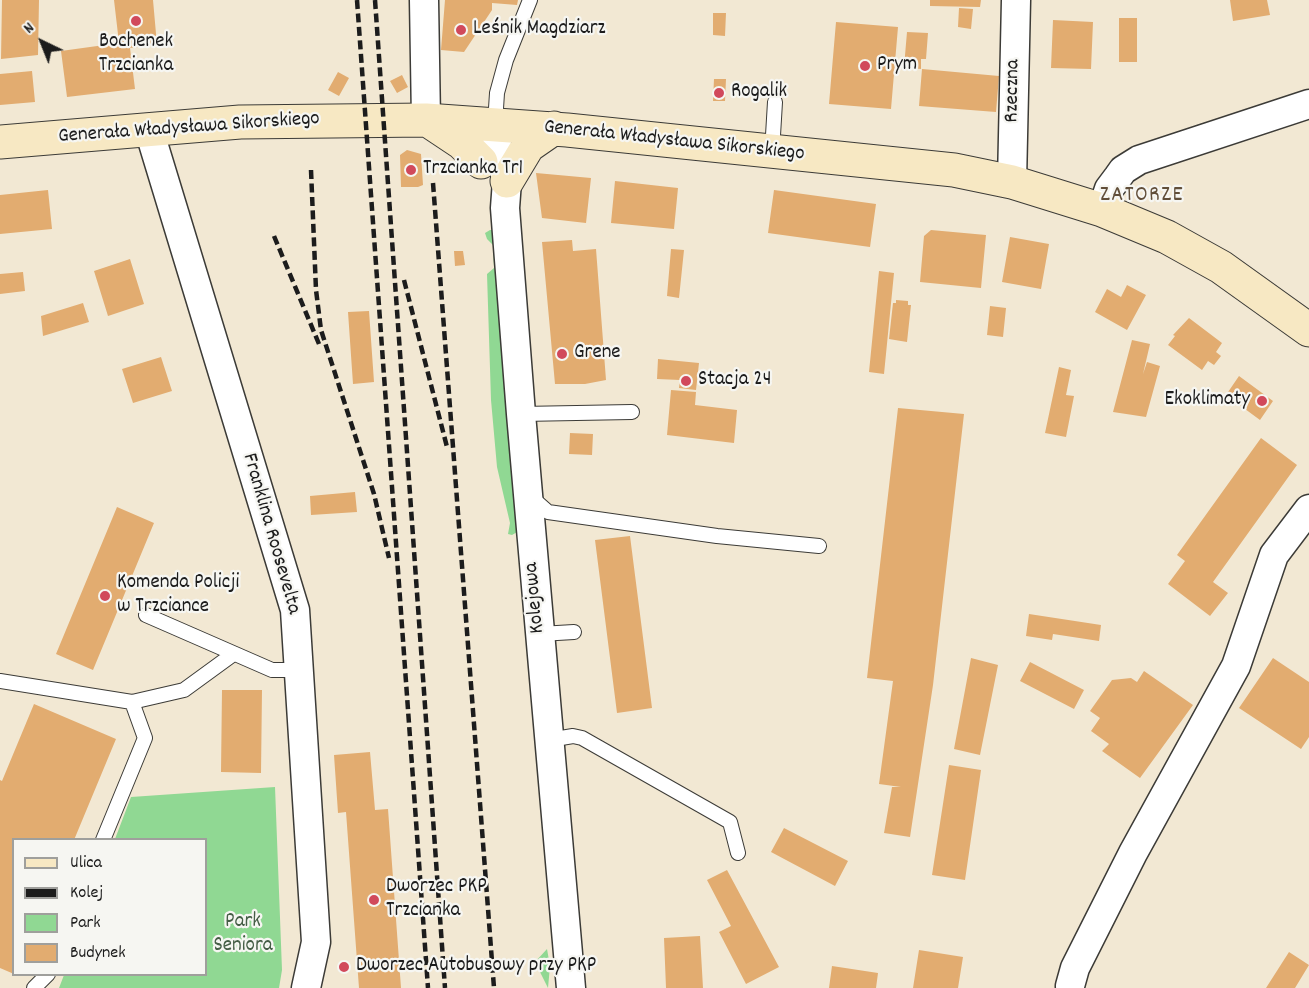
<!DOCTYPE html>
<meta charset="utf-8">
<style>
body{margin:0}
#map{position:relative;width:1309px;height:988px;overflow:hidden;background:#f2e8d3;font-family:Dekko,sans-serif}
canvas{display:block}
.legend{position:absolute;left:12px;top:838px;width:195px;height:138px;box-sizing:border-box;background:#f6f6f2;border:2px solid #9f9f9c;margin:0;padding:8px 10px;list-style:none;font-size:18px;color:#1c1c1c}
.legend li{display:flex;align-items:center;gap:12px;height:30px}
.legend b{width:30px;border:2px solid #9f9f9c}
.north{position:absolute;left:12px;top:12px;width:60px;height:60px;-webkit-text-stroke:4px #f6f6f2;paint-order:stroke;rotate:317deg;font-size:16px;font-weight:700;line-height:24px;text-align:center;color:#1c1c1c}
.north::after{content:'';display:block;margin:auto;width:21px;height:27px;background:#1c1c1c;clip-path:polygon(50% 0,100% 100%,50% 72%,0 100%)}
</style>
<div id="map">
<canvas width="1309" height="988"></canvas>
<ul class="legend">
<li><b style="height:8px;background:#f7e8c3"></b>Ulica</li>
<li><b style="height:8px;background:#1c1c1c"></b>Kolej</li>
<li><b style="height:16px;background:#90d893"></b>Park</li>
<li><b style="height:16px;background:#e2ac70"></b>Budynek</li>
</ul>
<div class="north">N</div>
</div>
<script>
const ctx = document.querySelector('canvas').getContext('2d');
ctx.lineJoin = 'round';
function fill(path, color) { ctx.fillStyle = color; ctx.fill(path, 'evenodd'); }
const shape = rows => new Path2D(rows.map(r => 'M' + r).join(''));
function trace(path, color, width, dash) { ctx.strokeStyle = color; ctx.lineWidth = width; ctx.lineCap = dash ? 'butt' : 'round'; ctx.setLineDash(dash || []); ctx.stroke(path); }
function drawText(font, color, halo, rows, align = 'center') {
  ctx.font = font + ' Dekko,sans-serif'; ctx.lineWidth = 4.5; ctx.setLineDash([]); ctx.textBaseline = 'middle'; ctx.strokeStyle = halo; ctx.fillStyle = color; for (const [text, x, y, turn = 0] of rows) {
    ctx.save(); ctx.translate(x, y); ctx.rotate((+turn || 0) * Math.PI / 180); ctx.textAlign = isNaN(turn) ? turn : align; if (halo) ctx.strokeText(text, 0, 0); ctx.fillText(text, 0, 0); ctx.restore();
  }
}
const green = shape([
 [490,230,496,230,519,531,512,535,508,534,510,523,497,467,491,400,487,274,494,268,493,245,487,239,485,233],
 [275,787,282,970,279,988,59,988,64,975,206,974,206,840,115,839,131,797],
 [547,949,550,966,548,988,535,962]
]);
const building = shape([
 [2,0,39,0,38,55,1,59],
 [114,0,153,0,157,45,130,48,135,89,67,97,61,51,119,43],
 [445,0,518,0,517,5,492,3,492,10,464,52,441,50],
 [930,0,981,0,980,7,930,6],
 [1230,0,1267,0,1270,15,1233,21],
 [959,8,973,9,971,29,958,27],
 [713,13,726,13,725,36,713,35],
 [1119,18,1137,18,1137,62,1119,62],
 [1053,20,1093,22,1091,69,1051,68],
 [836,22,898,27,891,109,829,104],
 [907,32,928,33,926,59,921,59,921,69,904,67],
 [922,69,999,76,996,112,919,106],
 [32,71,35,102,0,105,0,74],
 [338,72,349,78,339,96,328,90],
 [402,75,408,87,397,93,390,81],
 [714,79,726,79,725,101,713,101],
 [407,150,421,154,423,185,418,187,401,187,400,155],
 [536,173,591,178,586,223,542,218],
 [615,181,678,188,674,229,611,223],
 [48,190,52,229,0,234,0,195],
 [774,190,876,204,870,247,768,233],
 [931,230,986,235,981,288,920,282,924,236],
 [1010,237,1049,244,1041,289,1002,282],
 [572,240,573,251,596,249,606,380,585,384,555,384,542,242],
 [671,249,684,250,679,298,667,296],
 [454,251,463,251,465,265,455,266],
 [130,259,144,304,108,316,94,271],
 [879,271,894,273,884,374,869,372],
 [23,272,25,291,0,294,0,274],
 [1127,285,1146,295,1127,330,1095,312,1107,289,1121,297],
 [896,300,908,301,908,305,911,305,907,342,889,339,893,303,896,303],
 [83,303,89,322,43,336,41,316],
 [990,306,1006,308,1003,337,987,335],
 [369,311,374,382,353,384,348,312],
 [1189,318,1222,343,1216,352,1221,356,1214,365,1208,361,1202,370,1168,345,1175,336,1173,335],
 [1132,340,1150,344,1143,374,1147,362,1160,366,1146,417,1113,412],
 [161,357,172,391,133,403,122,369],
 [658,359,699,363,696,390,679,388,680,380,657,379],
 [1059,367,1071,370,1066,395,1074,396,1066,437,1045,433],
 [1239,376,1273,401,1260,420,1226,395],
 [671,390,696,392,695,405,737,410,734,443,667,435],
 [898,408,964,414,933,685,910,837,884,833,892,787,901,787,879,784,893,681,867,678],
 [570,433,593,434,592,455,569,454],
 [1261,438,1297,465,1213,582,1228,593,1210,616,1168,584,1185,561,1177,555],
 [355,492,357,512,311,515,310,496],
 [117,507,154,523,93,670,56,654],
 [630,536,652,708,617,713,595,540],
 [1029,614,1101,625,1099,641,1053,634,1052,640,1026,636],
 [971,658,998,665,980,755,954,749],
 [1273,658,1309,682,1309,737,1301,749,1239,708],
 [1030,662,1084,690,1074,709,1020,681],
 [1144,671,1193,705,1140,778,1102,751,1109,744,1091,731,1100,718,1090,711,1112,680,1131,678,1137,682],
 [222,690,262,690,261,773,221,772],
 [34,704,116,739,74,840,14,840,14,974,0,968,0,780,2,781],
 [370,752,375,810,388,809,401,988,359,988,346,812,338,813,334,755],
 [949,765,981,770,965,880,932,875],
 [784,828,848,861,835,886,771,852],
 [727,870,779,967,746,984,719,932,731,926,707,880],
 [700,936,703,988,666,988,664,938],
 [919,950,963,957,958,988,913,988],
 [1289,952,1309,965,1295,988,1266,988],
 [832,966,878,973,876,988,829,988]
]);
const service = shape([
 [495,124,497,93,506,60,530,0],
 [772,152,775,102],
 [521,414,632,412],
 [531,497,548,512,717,536,819,546],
 [146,615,272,670,300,670],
 [540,634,574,632],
 [0,681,132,702,184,690,232,655],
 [549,740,573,736,582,738,730,822,738,853],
 [103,840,145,738,132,702],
 [34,988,48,974]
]);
const minor = shape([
 [424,0,426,120],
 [495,124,498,149,507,181,505,208,521,414,571,988],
 [149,130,295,610,316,942,306,988],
 [1012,182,1016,0],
 [1102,210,1109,189,1118,177,1123,170,1139,160,1309,104],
 [1070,986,1075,968,1133,853,1236,666,1274,555,1309,509]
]);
const secondary = shape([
 [429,121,462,143,481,162],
 [0,142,240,122,426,120,567,130,954,170,1012,182,1102,210,1167,237,1221,267,1309,330],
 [507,181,528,146,554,128]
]);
const rail = shape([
 [357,0,428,988],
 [375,0,445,988],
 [311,170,316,290,321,330,374,494,389,558],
 [433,183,494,988],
 [274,236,319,344],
 [404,280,447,447]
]);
const markers = [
 [136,21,6,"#d1495b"],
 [461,30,6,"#d1495b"],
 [865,66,6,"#d1495b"],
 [719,93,6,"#d1495b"],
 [411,170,6,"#d1495b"],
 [562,354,6,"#d1495b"],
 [686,381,6,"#d1495b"],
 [1262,401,6,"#d1495b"],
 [105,596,6,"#d1495b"],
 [374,900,6,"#d1495b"],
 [344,967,6,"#d1495b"]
];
const poiNames = [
 ["Leśnik Magdziarz",473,30],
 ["Bochenek",136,43,"center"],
 ["Trzcianka",136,67,"center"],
 ["Prym",877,66],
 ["Rogalik",731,93],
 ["Trzcianka Tr1",423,170],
 ["Grene",574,354],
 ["Stacja 24",698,381],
 ["Ekoklimaty",1250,401,"right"],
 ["Komenda Policji",117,584],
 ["w Trzciance",117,608],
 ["Dworzec PKP",386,888],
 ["Trzcianka",386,912],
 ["Dworzec Autobusowy przy PKP",356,967]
];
const streetNames = [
 ["Rzeczna",1014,91,-89],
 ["Generała Władysława Sikorskiego",189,129,-4],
 ["Generała Władysława Sikorskiego",674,142,6],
 ["Franklina Roosevelta",270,534,74],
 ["Kolejowa",536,598,-95]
];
const parkNames = [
 ["Park",243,923],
 ["Seniora",243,947]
];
const neighbourhoodNames = [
 ["ZATORZE",1142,197]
];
fill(green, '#90d893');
fill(building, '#e2ac70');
trace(service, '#3c3b37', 16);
trace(minor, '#3c3b37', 31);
trace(secondary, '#3c3b37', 35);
trace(service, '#fff', 14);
trace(minor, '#fff', 28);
trace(secondary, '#f7e8c3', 33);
trace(rail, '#1c1c1c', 4.5, [9, 4.5]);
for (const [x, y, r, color] of markers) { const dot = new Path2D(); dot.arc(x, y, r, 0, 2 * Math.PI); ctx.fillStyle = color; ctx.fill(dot); trace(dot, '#f6f6f2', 2); }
drawText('21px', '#1c1c1c', '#f6f6f2', poiNames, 'left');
drawText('21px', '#1c1c1c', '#f6f6f2', streetNames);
drawText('21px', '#455e46', '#f6f6f2', parkNames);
ctx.letterSpacing = '1.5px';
drawText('22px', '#614e39', '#f6f6f2', neighbourhoodNames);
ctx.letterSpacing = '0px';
</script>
